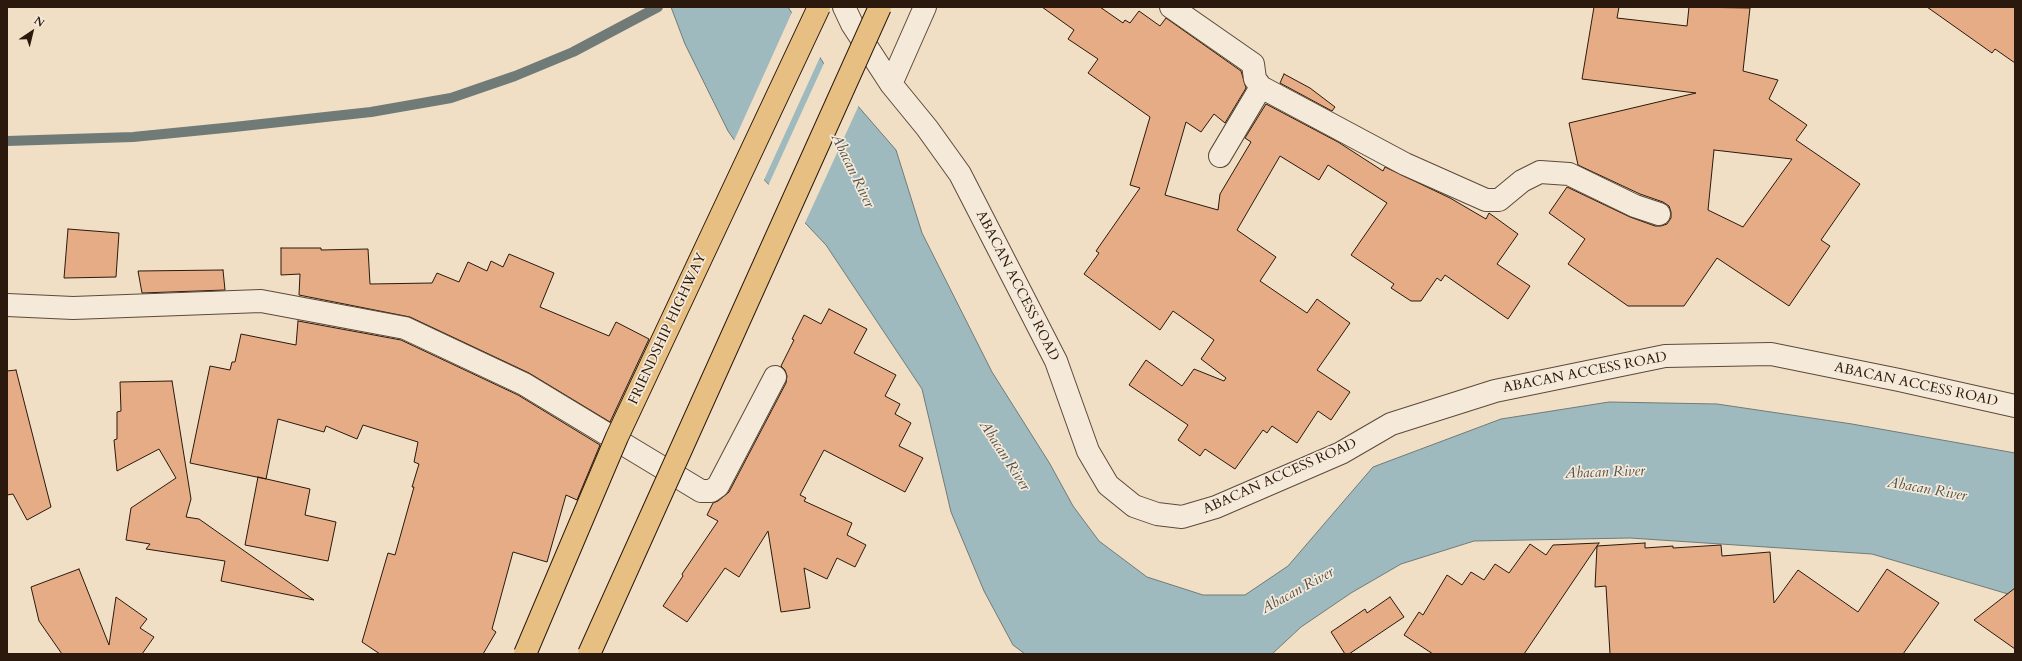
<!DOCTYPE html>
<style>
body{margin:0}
#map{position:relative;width:2022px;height:661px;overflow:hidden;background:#f0dec5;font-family:Cardo,serif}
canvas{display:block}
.frame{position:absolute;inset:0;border:8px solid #2a190c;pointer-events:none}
.north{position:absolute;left:12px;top:12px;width:40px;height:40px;-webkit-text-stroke:3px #f5ead9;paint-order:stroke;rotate:35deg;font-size:11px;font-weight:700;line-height:16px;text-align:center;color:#2a190c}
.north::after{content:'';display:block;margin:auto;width:14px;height:18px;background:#2a190c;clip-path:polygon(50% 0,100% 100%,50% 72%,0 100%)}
</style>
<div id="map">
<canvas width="2022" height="661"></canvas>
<div class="frame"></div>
<div class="north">N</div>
</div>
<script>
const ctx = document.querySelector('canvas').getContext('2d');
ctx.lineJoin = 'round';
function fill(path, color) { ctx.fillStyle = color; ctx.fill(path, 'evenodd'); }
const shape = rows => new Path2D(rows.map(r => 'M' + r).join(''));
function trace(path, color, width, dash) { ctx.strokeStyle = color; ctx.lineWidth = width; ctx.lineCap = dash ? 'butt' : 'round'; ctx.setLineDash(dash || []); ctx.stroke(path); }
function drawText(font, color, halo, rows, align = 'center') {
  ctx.font = font + ' Cardo,serif'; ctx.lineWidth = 3.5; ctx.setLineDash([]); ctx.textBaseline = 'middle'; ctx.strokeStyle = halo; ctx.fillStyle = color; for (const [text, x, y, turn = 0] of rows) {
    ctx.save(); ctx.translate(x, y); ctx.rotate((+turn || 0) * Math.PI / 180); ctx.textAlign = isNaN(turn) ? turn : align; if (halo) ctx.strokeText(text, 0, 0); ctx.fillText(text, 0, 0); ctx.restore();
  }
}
const water = shape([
 [671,7,788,7,831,75,896,150,922,233,992,372,1050,464,1073,506,1099,541,1147,577,1203,595,1245,595,1288,566,1373,467,1501,419,1609,402,1717,404,1852,424,2015,453,2015,596,1872,554,1630,538,1474,541,1401,564,1351,593,1301,627,1272,654,1025,654,1013,645,984,591,951,512,922,389,826,245,756,171,728,131,685,44,671,7]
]);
const pier = shape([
 [793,10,821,55,763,182,733,143],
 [825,61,833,74,859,105,804,225,768,186]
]);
const stream = shape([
 [7,141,133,137,234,127,371,112,451,98,515,76,573,52,658,7]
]);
const building = shape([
 [1042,7,1100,7,1123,23,1125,20,1130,23,1139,11,1160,26,1166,18,1241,71,1246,88,1225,123,1214,114,1201,132,1186,122,1165,195,1218,210,1220,194,1251,142,1245,138,1266,104,1338,142,1383,171,1385,167,1450,198,1486,219,1489,213,1518,234,1497,264,1530,286,1508,319,1445,275,1441,281,1437,278,1421,301,1411,301,1391,288,1394,284,1351,255,1387,203,1328,165,1319,180,1280,156,1237,230,1276,257,1260,281,1307,313,1317,299,1350,323,1317,370,1350,392,1331,420,1318,411,1297,443,1272,426,1267,433,1263,430,1235,469,1205,449,1200,456,1178,440,1188,425,1129,385,1146,360,1182,386,1194,369,1224,381,1226,378,1201,359,1214,340,1173,311,1160,330,1084,274,1099,253,1096,251,1140,188,1130,185,1150,117,1088,73,1098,59,1068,39,1074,30,1042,7],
 [1594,7,1619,7,1617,18,1687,26,1689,7,1750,8,1743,71,1778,80,1769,99,1807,125,1796,140,1860,184,1821,240,1830,246,1789,306,1717,258,1684,306,1628,306,1568,264,1585,239,1549,213,1567,187,1630,217,1655,226,1661,226,1667,224,1671,218,1671,212,1669,206,1663,202,1640,194,1578,165,1569,123,1696,93,1582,79,1594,7],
 [1714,150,1792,159,1743,227,1708,210,1714,150],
 [1927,7,2015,7,2015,63,1995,49,1992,53,1927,7],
 [1284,74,1310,88,1335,107,1332,111,1280,83,1284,74],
 [68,229,119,233,116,277,64,278,68,229],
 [281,248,321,248,321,250,368,249,370,284,432,283,437,273,459,282,468,262,487,271,491,261,503,267,509,254,554,273,540,307,609,336,616,322,649,339,610,422,529,373,410,317,299,295,300,274,281,275,281,248],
 [223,270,225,290,142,293,138,271,223,270],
 [829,309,867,329,854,353,896,375,885,396,900,404,895,414,911,423,899,446,923,458,905,492,824,450,800,495,806,498,804,501,852,523,847,535,866,545,855,567,837,558,827,579,804,568,810,608,781,612,768,531,739,577,725,568,687,622,663,606,683,576,682,574,718,521,707,515,713,503,718,501,729,492,786,383,787,376,785,370,781,366,794,340,792,339,804,315,821,324,829,309],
 [298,321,401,340,518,395,600,445,577,500,566,495,547,562,513,552,492,629,496,632,483,654,380,654,362,642,388,553,395,555,414,487,412,487,419,464,414,462,418,442,363,425,357,439,326,426,324,432,278,419,266,479,190,463,210,366,230,370,232,362,235,362,241,334,296,345,298,321],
 [16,370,51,507,27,520,13,494,7,495,7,371,16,370],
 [172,381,191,499,186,517,199,519,314,600,221,581,225,561,146,549,150,544,126,540,131,508,176,478,159,449,117,471,114,440,117,439,117,412,121,411,120,382,172,381],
 [258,477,310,489,305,515,336,522,328,561,245,545,258,477],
 [1599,543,1524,654,1433,654,1404,635,1419,612,1423,615,1447,575,1462,585,1471,572,1484,580,1495,564,1509,573,1530,544,1546,555,1553,545,1599,543],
 [1645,543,1645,548,1673,546,1673,548,1721,545,1722,556,1770,552,1774,603,1798,570,1858,612,1887,569,1939,603,1903,654,1610,654,1606,586,1595,587,1597,546,1645,543],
 [79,569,109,645,116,597,147,619,140,628,154,637,142,654,62,654,39,621,31,587,79,569],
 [2015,588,2015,649,1974,620,2015,588],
 [1390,597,1404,617,1349,654,1345,654,1331,632,1365,609,1367,613,1390,597]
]);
const minor = shape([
 [1171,7,1253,64,1255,79,1261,87,1220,156],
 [1261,87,1405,164,1486,200,1499,200,1522,181,1540,172,1569,174,1635,206,1659,214],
 [7,305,73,308,261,301,405,328,524,384,701,491,711,491,718,486,775,377]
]);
const tertiary = shape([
 [844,7,852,24,891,84,927,128,960,174,1056,361,1088,451,1108,485,1134,506,1157,514,1182,517,1216,507,1341,453,1391,424,1495,391,1665,356,1771,354,1899,380,2015,406],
 [891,84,925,7]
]);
const primaryBridge = shape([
 [525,654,617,437,819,7],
 [589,654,880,7]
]);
const streetNames = [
 ["ABACAN ACCESS ROAD",1017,286,63],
 ["FRIENDSHIP HIGHWAY",668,329,-65],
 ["ABACAN ACCESS ROAD",1585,373,-11],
 ["ABACAN ACCESS ROAD",1916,385,12],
 ["ABACAN ACCESS ROAD",1280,477,-24]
];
const waterNames = [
 ["Abacan River",852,171,64],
 ["Abacan River",1004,456,57],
 ["Abacan River",1605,473,-2],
 ["Abacan River",1927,490,10],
 ["Abacan River",1298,591,-29]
];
fill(water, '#9ebabe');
trace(water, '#707a77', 1);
fill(pier, '#f0dec5');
trace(stream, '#707a77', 10);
fill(building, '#e6ac86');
trace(building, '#2a190c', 1);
trace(minor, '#5c4a3a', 24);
trace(tertiary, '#5c4a3a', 24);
trace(minor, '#f5ead9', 22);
trace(tertiary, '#f5ead9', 22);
trace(primaryBridge, '#2a190c', 24, []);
trace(primaryBridge, '#e8bf82', 22);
drawText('14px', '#2a190c', '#f5ead9', streetNames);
drawText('italic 15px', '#53514a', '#f5ead9', waterNames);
</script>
